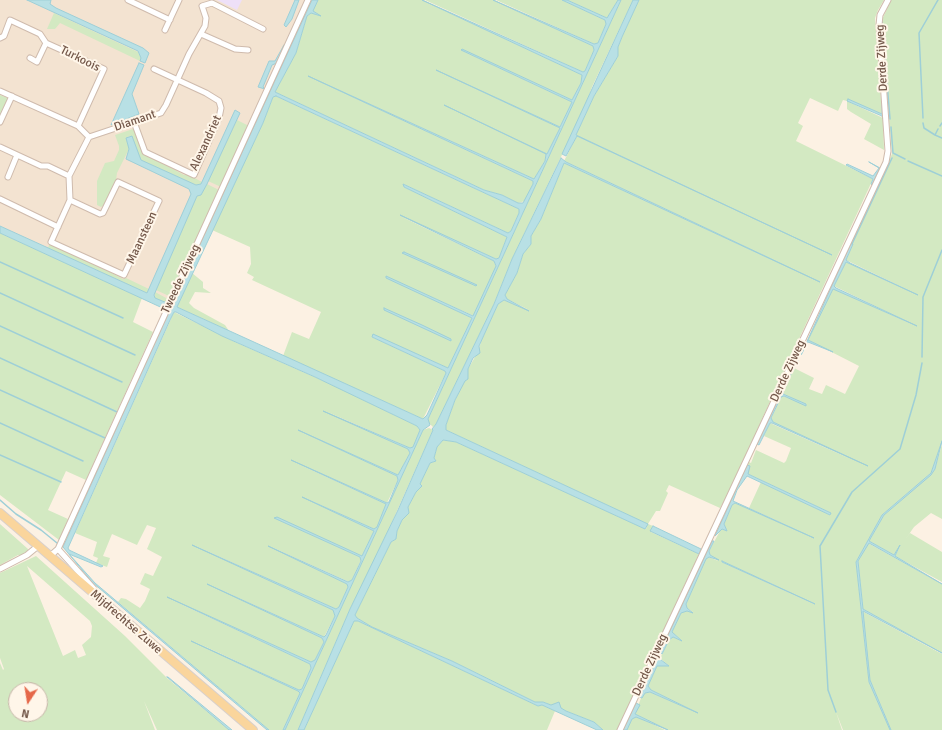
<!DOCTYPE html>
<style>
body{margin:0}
#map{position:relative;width:942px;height:730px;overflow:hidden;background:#fcf1e3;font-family:Signika,sans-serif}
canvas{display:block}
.north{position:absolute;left:8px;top:682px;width:40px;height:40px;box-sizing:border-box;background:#fff6e9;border:1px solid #c7b6a9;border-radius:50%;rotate:192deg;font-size:11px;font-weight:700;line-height:16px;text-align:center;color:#735749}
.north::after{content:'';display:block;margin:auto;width:14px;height:18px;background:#e56849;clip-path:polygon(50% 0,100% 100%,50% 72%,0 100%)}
</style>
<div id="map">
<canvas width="942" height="730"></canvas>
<div class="north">N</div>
</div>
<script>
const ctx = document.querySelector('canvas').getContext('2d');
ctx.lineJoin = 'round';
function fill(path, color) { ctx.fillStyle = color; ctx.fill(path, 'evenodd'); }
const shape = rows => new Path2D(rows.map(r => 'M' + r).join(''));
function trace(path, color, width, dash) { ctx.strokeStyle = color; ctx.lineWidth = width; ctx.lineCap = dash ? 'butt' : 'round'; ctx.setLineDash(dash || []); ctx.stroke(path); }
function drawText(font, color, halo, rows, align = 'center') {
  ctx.font = font + ' Signika,sans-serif'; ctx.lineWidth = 4; ctx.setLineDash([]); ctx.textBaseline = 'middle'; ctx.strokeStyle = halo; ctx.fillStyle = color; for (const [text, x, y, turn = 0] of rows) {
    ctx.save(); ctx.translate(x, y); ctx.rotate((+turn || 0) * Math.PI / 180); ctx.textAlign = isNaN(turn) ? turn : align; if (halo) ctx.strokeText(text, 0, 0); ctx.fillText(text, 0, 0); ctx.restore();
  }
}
const residential = shape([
 [0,0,312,0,172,306,0,226]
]);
const education = shape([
 [217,0,242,0,237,10]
]);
const green = shape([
 [318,0,422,0,582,75,581,83,572,100,461,50,572,102,560,127,436,70,560,128,547,154,444,105,546,154,545,161,534,179,308,76,533,181,533,184,525,201,518,203,502,195,484,190,275,92,296,53,307,16,311,13,319,15,312,11],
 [425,0,493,0,593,46,594,50,585,71,583,72],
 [496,0,562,0,605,20,606,24,598,43,594,44],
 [567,0,618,0,607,18],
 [621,0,633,0,592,87,585,107,512,259,494,304,436,424,433,427,428,422,428,419],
 [639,0,884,0,878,10,875,18,882,114,847,101,883,118,884,150,864,139,871,124,851,112,847,109,847,101,843,100,838,111,810,98,798,123,803,126,796,141,873,179,762,419,740,472,720,508,669,485,666,491,668,493,660,511,656,511,648,524,653,526,651,532,699,554,617,730,603,730,594,722,543,702,535,702,452,661,372,627,357,618,355,615,391,542,396,539,397,531,402,520,409,513,408,507,416,492,422,486,420,484,430,463,436,461,434,458,437,447,443,440,456,442,646,529,647,524,446,430,446,425,455,400,465,380,468,379,468,369,479,350,481,341,498,304,504,300,529,310,507,299,505,295,517,273,523,254,531,244,531,236,541,219,564,163,820,282,564,161,577,136,832,255,576,135,594,96,618,56,618,47,622,37],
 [891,0,942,0,942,441,931,473,882,515,856,562,869,682,890,730,843,730,836,712,842,730,668,730,635,714,641,698,645,693,650,692,696,712,651,690,648,686,657,666,669,666,660,658,669,640,673,637,682,641,672,632,681,613,687,610,693,612,687,608,686,604,706,558,709,557,718,561,710,555,709,551,720,531,722,529,727,531,724,524,732,505,735,503,814,538,749,508,761,482,830,515,831,513,748,474,747,465,738,483,754,450,749,462,751,463,756,450,784,463,786,461,791,448,764,436,770,423,851,459,773,422,771,419,781,397,784,396,806,405,783,394,794,368,814,378,809,389,822,394,826,385,845,394,859,366,808,340,832,290,834,289,916,326,834,286,846,262,918,295,846,260,853,244,851,243,892,154,881,22],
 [722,562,722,561,815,604,814,604],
 [54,13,138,52,141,58,140,61,60,23,55,29,47,29],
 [0,95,10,99,0,118],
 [276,96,519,209,519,213,511,231,508,233,403,184,404,187,507,237,499,258,496,259,400,216,494,261,496,267,474,316,386,277,472,318,448,368,373,335,372,337,445,371,446,373,423,419,283,356,292,332,309,339,321,312,252,280,254,277,247,273,251,264,250,247,212,230,263,123,273,97],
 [237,120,249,126,221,187,208,181],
 [133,129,135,129,145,154,184,175,189,175,202,182,201,184,196,185,141,160,130,136,126,138,129,149,117,173,116,180,105,204,101,207,97,205,97,181,105,163,114,161,119,150,119,146,115,135],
 [207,184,219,190,171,296,169,296,156,290,197,196,201,195],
 [0,233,142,298,133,322,153,332,86,480,66,471,48,510,68,519,59,540,0,495],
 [50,243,79,257,82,257,123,279,126,278,149,289,147,293,48,248],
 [192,273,203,282,203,288,211,293,195,292,189,303,194,308,225,325,229,331,177,307],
 [155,292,168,299,167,303,155,298],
 [174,312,235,342,335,386,417,426,420,430,413,448,410,448,325,411,408,449,410,453,398,475,300,431,397,476,398,480,387,503,292,461,386,504,377,528,374,529,305,498,374,531,362,556,275,518,360,557,361,560,352,580,349,582,269,546,347,584,348,587,339,607,336,609,193,545,333,610,335,616,324,637,208,584,322,638,324,642,315,660,311,662,168,598,310,664,311,668,302,689,299,690,193,641,298,691,300,693,283,730,269,730,118,602,121,598,126,599,140,608,145,601,150,589,140,584,145,573,153,576,162,557,147,549,156,528,147,525,137,545,112,534,103,556,110,558,107,567,96,563,98,558,93,556,97,542,75,533],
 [429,428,433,430,372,567,350,609,298,730,285,730,423,430],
 [942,444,942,519,931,513,914,527,905,540,910,533,942,552,942,582,895,556,900,546,894,555,869,541,884,515,935,469],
 [0,524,28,549,28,552,21,556,18,555,0,565],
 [868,543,942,584,942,653,863,609,858,561],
 [36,556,125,636,167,678,229,730,157,730,144,701,155,730,0,730,0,663,3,670,4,669,0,658,0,573],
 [27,566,90,621,92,626,91,637,82,645,86,655,78,658,75,650,63,656],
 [16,690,40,690,40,714,16,714],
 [862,611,942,654,942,730,891,730,870,680],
 [354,621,358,621,538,706,542,705,555,711,547,730,304,730],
 [636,716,665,730,627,730,632,719]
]);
const water = shape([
 [27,0,51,0,50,4,56,8,143,48,149,53,145,63,140,61,141,58,138,51,27,0],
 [295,0,299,0,292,19,286,27,284,25,295,0],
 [312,0,318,0,313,11,321,16,311,13,307,16,296,53,275,92,484,190,502,195,518,203,523,203,533,184,533,181,308,76,534,179,545,161,546,154,444,105,547,154,560,128,436,70,560,127,572,102,461,50,462,49,572,100,581,83,582,75,422,0,583,72,585,71,594,50,593,46,493,0,594,44,598,43,606,24,605,20,562,0,567,0,607,18,618,0,621,0,428,419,430,425,423,430,285,730,283,730,300,693,298,691,191,641,299,690,302,689,311,668,310,664,167,597,311,662,315,660,324,642,322,638,207,584,324,637,326,635,335,616,333,610,192,545,336,609,339,607,348,587,347,584,268,546,348,582,352,580,361,561,360,557,274,518,277,517,362,556,374,531,302,497,374,529,377,527,386,504,291,460,387,503,389,502,398,480,397,476,298,430,398,475,410,453,408,449,323,411,410,448,413,447,420,430,417,426,315,377,222,336,176,312,174,312,170,320,68,548,69,550,103,566,101,567,69,554,95,583,269,730,267,730,92,582,63,547,169,311,0,233,0,226,147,293,191,194,189,189,126,159,129,149,126,138,132,136,141,160,196,185,201,184,235,110,240,113,207,184,201,195,197,196,154,295,155,298,172,305,312,0],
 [276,96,519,209,519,213,511,231,508,233,403,184,404,187,507,237,499,258,496,259,400,215,494,261,496,266,473,316,386,276,386,278,472,318,448,368,373,334,372,337,445,371,446,373,427,415,423,419,177,307,263,123,273,97,276,96],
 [633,0,639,0,622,37,618,47,618,56,594,96,576,135,832,255,577,136,566,156,562,154,633,0],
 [284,45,277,63,272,65,263,87,265,89,258,87,269,61,275,61,284,45],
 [139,63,144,65,132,94,139,114,111,125,139,63],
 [848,99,882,114,882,100,883,119,882,116,847,101,848,99],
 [561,158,566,162,820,282,564,163,541,219,531,236,531,244,523,254,517,273,505,295,507,299,529,311,504,300,498,304,479,346,480,353,473,358,468,369,468,379,465,381,455,400,446,425,446,430,648,524,645,529,456,442,443,440,437,447,434,458,436,461,430,463,420,484,422,486,416,492,408,507,409,513,402,520,397,531,396,539,391,542,355,615,357,618,372,627,452,661,535,702,543,702,551,705,559,702,561,708,566,711,594,722,603,730,597,730,542,705,538,706,358,621,354,621,304,730,298,730,350,609,398,510,433,430,432,429,436,424,494,304,512,259,561,158],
 [869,162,880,168,872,185,871,184,873,179,846,165,847,164,873,176,879,168,869,162],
 [851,243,853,244,846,260,850,263,918,295,846,262,834,286,836,288,917,326,833,289,808,340,833,352,808,342,801,355,851,243],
 [404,252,477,285,476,286,402,253,404,252],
 [384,308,422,325,451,339,451,341,384,310,384,308],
 [783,389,783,394,806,404,806,406,784,396,781,397,771,418,773,422,868,466,772,423,770,423,759,445,757,444,783,389],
 [942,441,935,469,931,475,884,515,869,541,894,555,900,545,895,556,942,584,869,543,858,561,863,609,942,653,863,611,870,680,891,730,890,730,869,682,856,562,882,515,931,473,942,441],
 [747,465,750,466,748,474,831,513,830,515,747,476,737,490,733,501,814,538,735,503,732,505,724,524,727,531,722,529,715,536,747,465],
 [653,526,701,549,699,554,650,531,653,526],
 [712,541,714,541,709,551,710,555,719,560,709,557,706,559,686,604,687,608,693,613,687,611,681,613,672,632,682,641,673,637,669,640,662,654,660,652,712,541],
 [722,561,815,604,722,562,722,561],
 [656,656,669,666,657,666,648,686,651,690,698,713,650,692,645,693,642,698,639,697,656,656],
 [167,677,168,677,232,730,229,730,167,677],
 [636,703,640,705,635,714,668,730,636,717,632,719,627,730,623,730,636,703]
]);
const stream = shape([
 [882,21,890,119],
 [923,118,919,33,938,0],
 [923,123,924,128,935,135,938,129],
 [940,126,942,123],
 [891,127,893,153,905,159],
 [935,135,942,138],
 [908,161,942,176],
 [852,244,892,158],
 [0,262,123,318],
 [0,293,135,355],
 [0,326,122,382],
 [922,357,923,297,942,250],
 [0,358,117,412],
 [783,389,798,360],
 [0,390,105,438],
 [0,423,83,461],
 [0,455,61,482],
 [0,500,16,514,41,530,57,543],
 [836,712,828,690,820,546,852,492,900,449,916,395,922,363]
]);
const street = shape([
 [128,0,170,20],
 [165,30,179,0],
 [201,34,235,49,248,50],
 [0,38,4,36,10,20,40,34,46,43],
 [46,43,104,69,78,126],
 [30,58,37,62,46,43],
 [0,91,78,126,89,137],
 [0,122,12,96],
 [134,122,145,152,194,175,219,118,221,108,219,101,206,93,154,69],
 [0,147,41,166,48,166,69,176],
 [8,177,17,155],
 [0,199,58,227],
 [70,200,100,214,103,213,118,182,159,201,124,275,51,242,70,200,69,176,89,137,161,113,166,105,189,54,205,26,206,18,202,6,212,3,263,29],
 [58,549,95,590],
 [50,556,58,549,308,0],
 [0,569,27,555,38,546],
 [620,730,886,162,888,151,879,25,880,15,888,0]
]);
const primary = shape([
 [0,513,253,730]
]);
const streetNames = [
 ["Derde Zijweg",882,58,-93],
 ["Turkoois",80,59,27],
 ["Diamant",135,121,-19],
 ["Alexandriet",206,143,-65],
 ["Maansteen",142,238,-65],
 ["Tweede Zijweg",181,279,-65],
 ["Derde Zijweg",788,371,-65],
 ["Mijdrechtse Zuwe",126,622,41],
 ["Derde Zijweg",650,665,-65]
];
fill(residential, '#f3e3d1');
fill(education, '#eee0f8');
fill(green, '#d3e9c2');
fill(water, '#b8e0e5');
trace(water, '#9ecfd7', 1);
trace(stream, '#9ecfd7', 1.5);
trace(street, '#cfbbad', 7);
trace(primary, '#d8d0cc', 10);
trace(street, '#fff', 5);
trace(primary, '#fad59c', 8);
drawText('12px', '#735749', '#fff6e9', streetNames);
</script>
